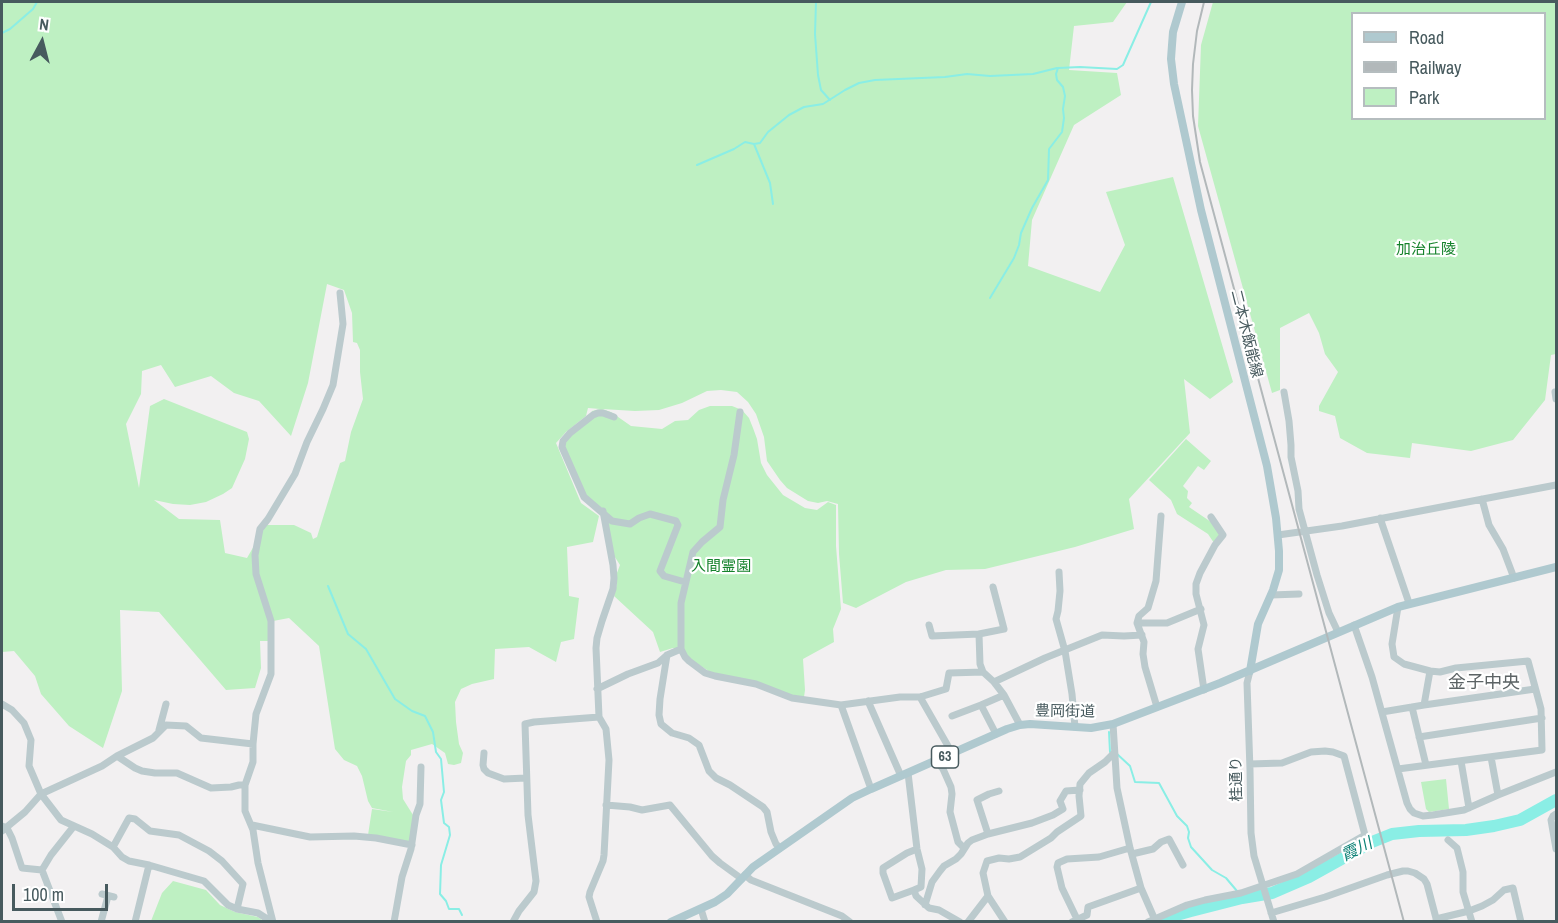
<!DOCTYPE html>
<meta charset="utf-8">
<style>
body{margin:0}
#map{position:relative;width:1558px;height:923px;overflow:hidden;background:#f2f0f1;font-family:"Archivo Narrow",sans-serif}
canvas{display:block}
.frame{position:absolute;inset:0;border:3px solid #475a5e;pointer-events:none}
.legend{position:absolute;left:1351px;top:12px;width:195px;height:108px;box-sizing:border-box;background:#fff;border:2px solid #b5bdbf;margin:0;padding:8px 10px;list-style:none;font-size:18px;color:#475a5e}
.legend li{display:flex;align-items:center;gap:12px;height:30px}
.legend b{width:30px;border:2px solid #b5bdbf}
.north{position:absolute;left:12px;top:12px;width:60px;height:60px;-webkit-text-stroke:4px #fff;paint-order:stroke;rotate:7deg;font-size:16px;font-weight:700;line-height:24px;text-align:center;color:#475a5e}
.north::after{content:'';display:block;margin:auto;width:21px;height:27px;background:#475a5e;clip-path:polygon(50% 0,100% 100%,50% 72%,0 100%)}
.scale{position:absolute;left:12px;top:884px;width:96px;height:27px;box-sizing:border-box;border:3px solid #475a5e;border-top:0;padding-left:8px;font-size:18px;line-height:21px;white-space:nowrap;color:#475a5e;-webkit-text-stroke:4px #fff;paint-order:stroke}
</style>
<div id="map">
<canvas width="1558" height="923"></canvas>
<div class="frame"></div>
<ul class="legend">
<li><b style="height:8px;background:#afc9cf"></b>Road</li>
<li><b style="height:8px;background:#b2b8ba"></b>Railway</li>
<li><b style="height:16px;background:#bef0c2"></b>Park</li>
</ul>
<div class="north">N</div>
<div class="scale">100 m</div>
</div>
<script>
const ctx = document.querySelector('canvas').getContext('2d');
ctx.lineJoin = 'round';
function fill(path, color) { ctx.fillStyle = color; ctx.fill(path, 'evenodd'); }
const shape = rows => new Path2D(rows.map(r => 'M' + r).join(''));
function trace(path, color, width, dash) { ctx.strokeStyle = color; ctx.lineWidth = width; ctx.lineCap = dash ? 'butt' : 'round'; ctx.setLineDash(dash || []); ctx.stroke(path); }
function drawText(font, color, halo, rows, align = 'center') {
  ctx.font = font + ' "Archivo Narrow","Noto Sans JP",sans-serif'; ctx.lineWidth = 4.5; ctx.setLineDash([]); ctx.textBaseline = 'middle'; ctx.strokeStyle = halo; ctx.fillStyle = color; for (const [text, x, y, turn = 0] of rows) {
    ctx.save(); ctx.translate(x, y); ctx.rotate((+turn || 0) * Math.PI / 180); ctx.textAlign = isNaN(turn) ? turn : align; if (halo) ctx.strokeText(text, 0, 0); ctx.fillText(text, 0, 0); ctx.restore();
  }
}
const green = shape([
 [2,2,1127,2,1113,22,1074,26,1069,70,1117,73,1121,95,1074,125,1032,220,1028,266,1100,292,1125,245,1106,192,1173,177,1233,382,1210,399,1184,379,1190,433,1129,499,1134,529,1075,547,985,569,946,570,906,582,856,608,843,603,839,554,838,504,827,501,818,503,808,501,787,488,780,480,767,461,764,437,756,414,748,402,737,392,721,390,707,391,682,403,659,410,635,411,602,409,611,412,631,426,662,429,675,421,688,420,699,410,710,406,732,406,742,410,749,418,753,428,757,439,761,463,767,475,783,495,805,508,817,510,828,502,836,505,836,546,841,609,833,629,834,642,803,659,805,690,804,697,794,696,710,672,673,648,660,652,653,632,614,596,617,583,615,578,620,565,611,551,606,517,583,498,560,446,590,415,592,411,600,409,588,408,586,416,566,432,556,443,581,503,599,516,593,542,567,547,569,596,579,598,574,639,561,642,556,662,529,647,495,649,494,679,472,684,461,689,455,702,456,722,459,744,463,753,461,763,454,765,448,764,445,753,432,744,411,750,411,755,406,761,402,787,403,799,413,815,410,841,408,842,368,835,372,809,393,812,372,808,368,801,362,776,357,766,344,760,335,749,319,646,289,618,273,621,273,641,260,641,261,668,255,688,226,690,159,612,120,610,122,691,103,748,69,726,41,694,35,676,14,651,2,652],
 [327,284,344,290,352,313,353,342,357,343,360,350,360,372,363,399,351,432,345,461,340,463,317,537,313,539,311,533,294,525,266,525,247,558,225,553,220,520,179,519,154,500,173,504,190,505,206,502,223,494,232,488,245,459,249,439,247,432,164,399,150,406,139,488,126,424,141,394,142,371,161,365,175,387,211,376,234,393,259,401,291,436,308,383],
 [1213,2,1556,2,1556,354,1551,355,1545,400,1513,440,1471,451,1412,443,1410,458,1367,453,1340,438,1335,416,1319,411,1319,406,1338,372,1325,354,1319,333,1309,313,1280,328,1280,390,1272,393,1198,126,1201,45],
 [1352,14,1544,14,1544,118,1352,118],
 [1186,439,1211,461,1204,470,1198,466,1183,486,1188,491,1187,498,1192,503,1189,507,1214,524,1221,536,1214,543,1208,534,1177,514,1171,500,1149,480],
 [1446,779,1449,809,1429,812,1426,809,1421,782],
 [173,881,206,890,220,905,235,912,258,917,263,921,151,921,162,893]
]);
const stream = shape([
 [816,2,815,34,818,75,821,90,830,100],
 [2,33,10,29,33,9,37,2],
 [754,144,770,183,773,204],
 [697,165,734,149,745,142,754,144,760,143,768,132,789,115,804,107,823,104,845,90,859,83,875,80,945,77,967,74,990,76,1033,74,1057,68],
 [990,298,1014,258,1019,245,1021,233,1032,208,1048,180,1049,149,1062,132,1064,118,1063,109,1065,96,1063,87,1057,80,1056,74,1058,68,1080,67,1117,69,1123,65,1151,2],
 [328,586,348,634,366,649,395,699,412,711,425,716,433,732,436,752,441,759,444,792,441,800,444,823,449,827,450,835,441,865,440,894,446,901,449,909,459,909,462,915],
 [1109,732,1110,752],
 [1116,753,1130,766,1135,782,1159,783,1177,816,1187,826,1189,832,1188,838,1191,847,1212,870,1226,878,1237,891]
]);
const river = shape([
 [1162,922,1173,916,1191,911,1242,898,1272,893,1309,877,1372,842,1392,834,1419,831,1466,830,1494,826,1520,820,1556,800]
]);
const minor = shape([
 [1284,392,1289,421,1291,445,1291,457,1298,491,1299,509,1317,575,1329,613,1338,632],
 [1555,392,1556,399],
 [740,412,734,455,723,500,720,527,702,542,693,552,681,603,681,649,685,657,689,661,705,673,715,676,756,684,792,698,841,705,900,697,920,697,946,689,949,673,983,672,994,682,1045,658,1102,635,1124,636,1142,635],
 [614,417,603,413,598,413,593,415,570,433,563,441,562,447,584,497,612,521,630,524,639,518,650,514,676,521,678,525,660,571,664,576,685,582],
 [1482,499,1489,525,1503,549,1514,578],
 [1380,518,1409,603],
 [1278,535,1342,526,1556,485],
 [1059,572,1060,591,1058,611,1056,619,1065,651,1072,694,1075,727],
 [1271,595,1299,594],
 [1398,607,1392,644,1394,657,1404,664,1430,671],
 [1137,623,1167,623,1201,609],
 [929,625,932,636,979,634],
 [1354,625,1372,677,1407,803,1410,809,1414,813,1423,816,1433,815,1464,810,1498,795,1556,772],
 [667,655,660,699,659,715,661,724,672,733,689,738,699,745,709,771,716,778,730,785,763,807,767,812,771,832,776,844,780,848],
 [1250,671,1247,683,1250,770,1251,833,1254,856,1274,922],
 [983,672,980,664,979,634,1004,629,993,587],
 [994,682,1004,695,1020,725],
 [597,689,628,674,658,663,667,655,681,649],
 [1204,690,1198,649,1204,625,1196,594,1196,584,1200,573,1215,545,1223,535,1211,517],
 [920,697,952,753],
 [868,701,901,776],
 [2,704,12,710,24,723,31,740,29,766,41,794,61,820,92,834,113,847,122,857,129,861,149,865,204,881,228,905,237,909,258,913,272,922],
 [841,705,871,789],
 [1424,705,1535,689],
 [1157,707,1145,667,1143,654,1144,642,1137,623,1139,616,1148,608,1156,581,1161,516],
 [1412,707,1426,765],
 [1382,712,1424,705,1430,671,1440,672,1456,668,1528,661,1541,709,1542,750,1398,769],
 [952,716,981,705],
 [1113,724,1117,788,1130,848,1141,888,1155,920],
 [159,730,166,704],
 [996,734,981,705,1004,695],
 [1419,737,1542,718],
 [484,753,483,765,484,769,488,773,504,779,526,778],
 [117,756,135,768,142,771,155,773,177,773,211,788,231,787,239,785,245,785],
 [1491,757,1498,795],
 [936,761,943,769,951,787,952,794,950,812,958,842,964,848],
 [1461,761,1469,808],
 [908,773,917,849,922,869,921,887,914,890,916,896,929,908,939,910,960,922],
 [606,805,630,807,642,810,670,805,712,856,720,863,742,879],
 [1556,814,1553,816,1551,820,1556,849],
 [252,825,310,837,354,836,376,838,412,845],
 [2,826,7,828,12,838,22,868,42,870],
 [2,831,25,812,41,794,102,766,117,756,153,738,166,725,186,726,201,738,253,744],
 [988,834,977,800,989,794,999,791],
 [1448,840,1457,848,1463,872,1463,892,1472,922],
 [113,847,129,818,135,819,150,831,179,835,209,851,222,861,243,884,237,909],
 [1132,854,1153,849,1161,842,1169,839,1183,865],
 [745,875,751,880,842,916,850,922],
 [914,890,892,898,883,873,883,868,907,853,917,849],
 [102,894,114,897],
 [988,896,1005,922],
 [925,905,932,882,940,871,944,866,956,859,961,854,968,843,972,840,988,834,1032,823,1053,815,1063,809,1060,801,1066,791,1080,790],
 [701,909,705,922],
 [1271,913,1325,897,1387,875,1403,871,1408,871,1415,873,1424,879,1427,884,1437,922],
 [1077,919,1062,888,1057,867,1058,863,1067,859,1099,857,1130,848],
 [1436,919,1469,911,1482,906,1493,900,1504,890,1513,888,1521,922],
 [62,922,42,870,51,855,74,826],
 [101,922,108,896],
 [135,922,149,865],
 [273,922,258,863,253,830,245,811,245,785,253,762,253,744,256,714,271,674,271,621,256,574,255,555,260,529,268,519,295,474,307,442,323,409,333,385,343,324,340,293],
 [394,922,402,877,411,849,416,815,420,804,421,767],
 [513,922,519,911,534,892,536,881,528,815,525,724,534,722,599,717],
 [597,922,589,897,590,892,603,861,604,855,609,760,606,729,599,717,596,648,597,638,602,621,613,589,614,578,613,565,603,511],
 [968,922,988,896,983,873,987,861,999,858,1009,859,1020,857,1051,838,1057,832,1081,816,1079,796,1080,784,1089,773,1105,762,1114,753],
 [1072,922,1087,915,1088,907,1141,888],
 [1148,922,1187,905,1205,900,1241,893,1297,874,1365,835,1344,756,1333,752,1325,751,1311,752,1282,763,1250,764]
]);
const major = shape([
 [1182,2,1173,32,1172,45,1171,59,1174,84,1201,210,1267,466,1276,518,1279,551,1279,570,1273,590,1258,624,1250,671],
 [671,922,715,902,727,894,753,867,852,798,871,789,1007,729,1020,725,1030,724,1091,728,1113,724,1220,683,1398,607,1556,567]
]);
const rail = shape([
 [1204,2,1197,31,1193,64,1192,90,1193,116,1200,162,1404,922]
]);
const shields = [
 [945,757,27]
];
const shieldNames = [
 ["63",945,757]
];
const parkNames = [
 ["加治丘陵",1426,250],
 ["入間霊園",721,567]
];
const streetNames = [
 ["二本木飯能線",1246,334,76],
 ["豊岡街道",1065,712,1],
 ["桂通り",1237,779,-91]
];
const waterNames = [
 ["霞川",1357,850,-26]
];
const quarterNames = [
 ["金子中央",1484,683]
];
fill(green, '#bef0c2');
trace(stream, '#8aeee5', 2);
trace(river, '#8aeee5', 12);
trace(minor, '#bbcacd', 7);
trace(major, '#afc9cf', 8);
trace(rail, '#b2b8ba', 2);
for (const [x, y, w] of shields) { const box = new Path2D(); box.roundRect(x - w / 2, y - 11, w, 22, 4.5); ctx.fillStyle = '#fff'; ctx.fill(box); trace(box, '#475a5e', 1.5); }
drawText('bold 14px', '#475a5e', null, shieldNames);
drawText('15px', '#15822b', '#fff', parkNames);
drawText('15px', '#475a5e', '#fff', streetNames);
drawText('italic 16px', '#0b8075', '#fff', waterNames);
drawText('18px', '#5c6365', '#fff', quarterNames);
</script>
